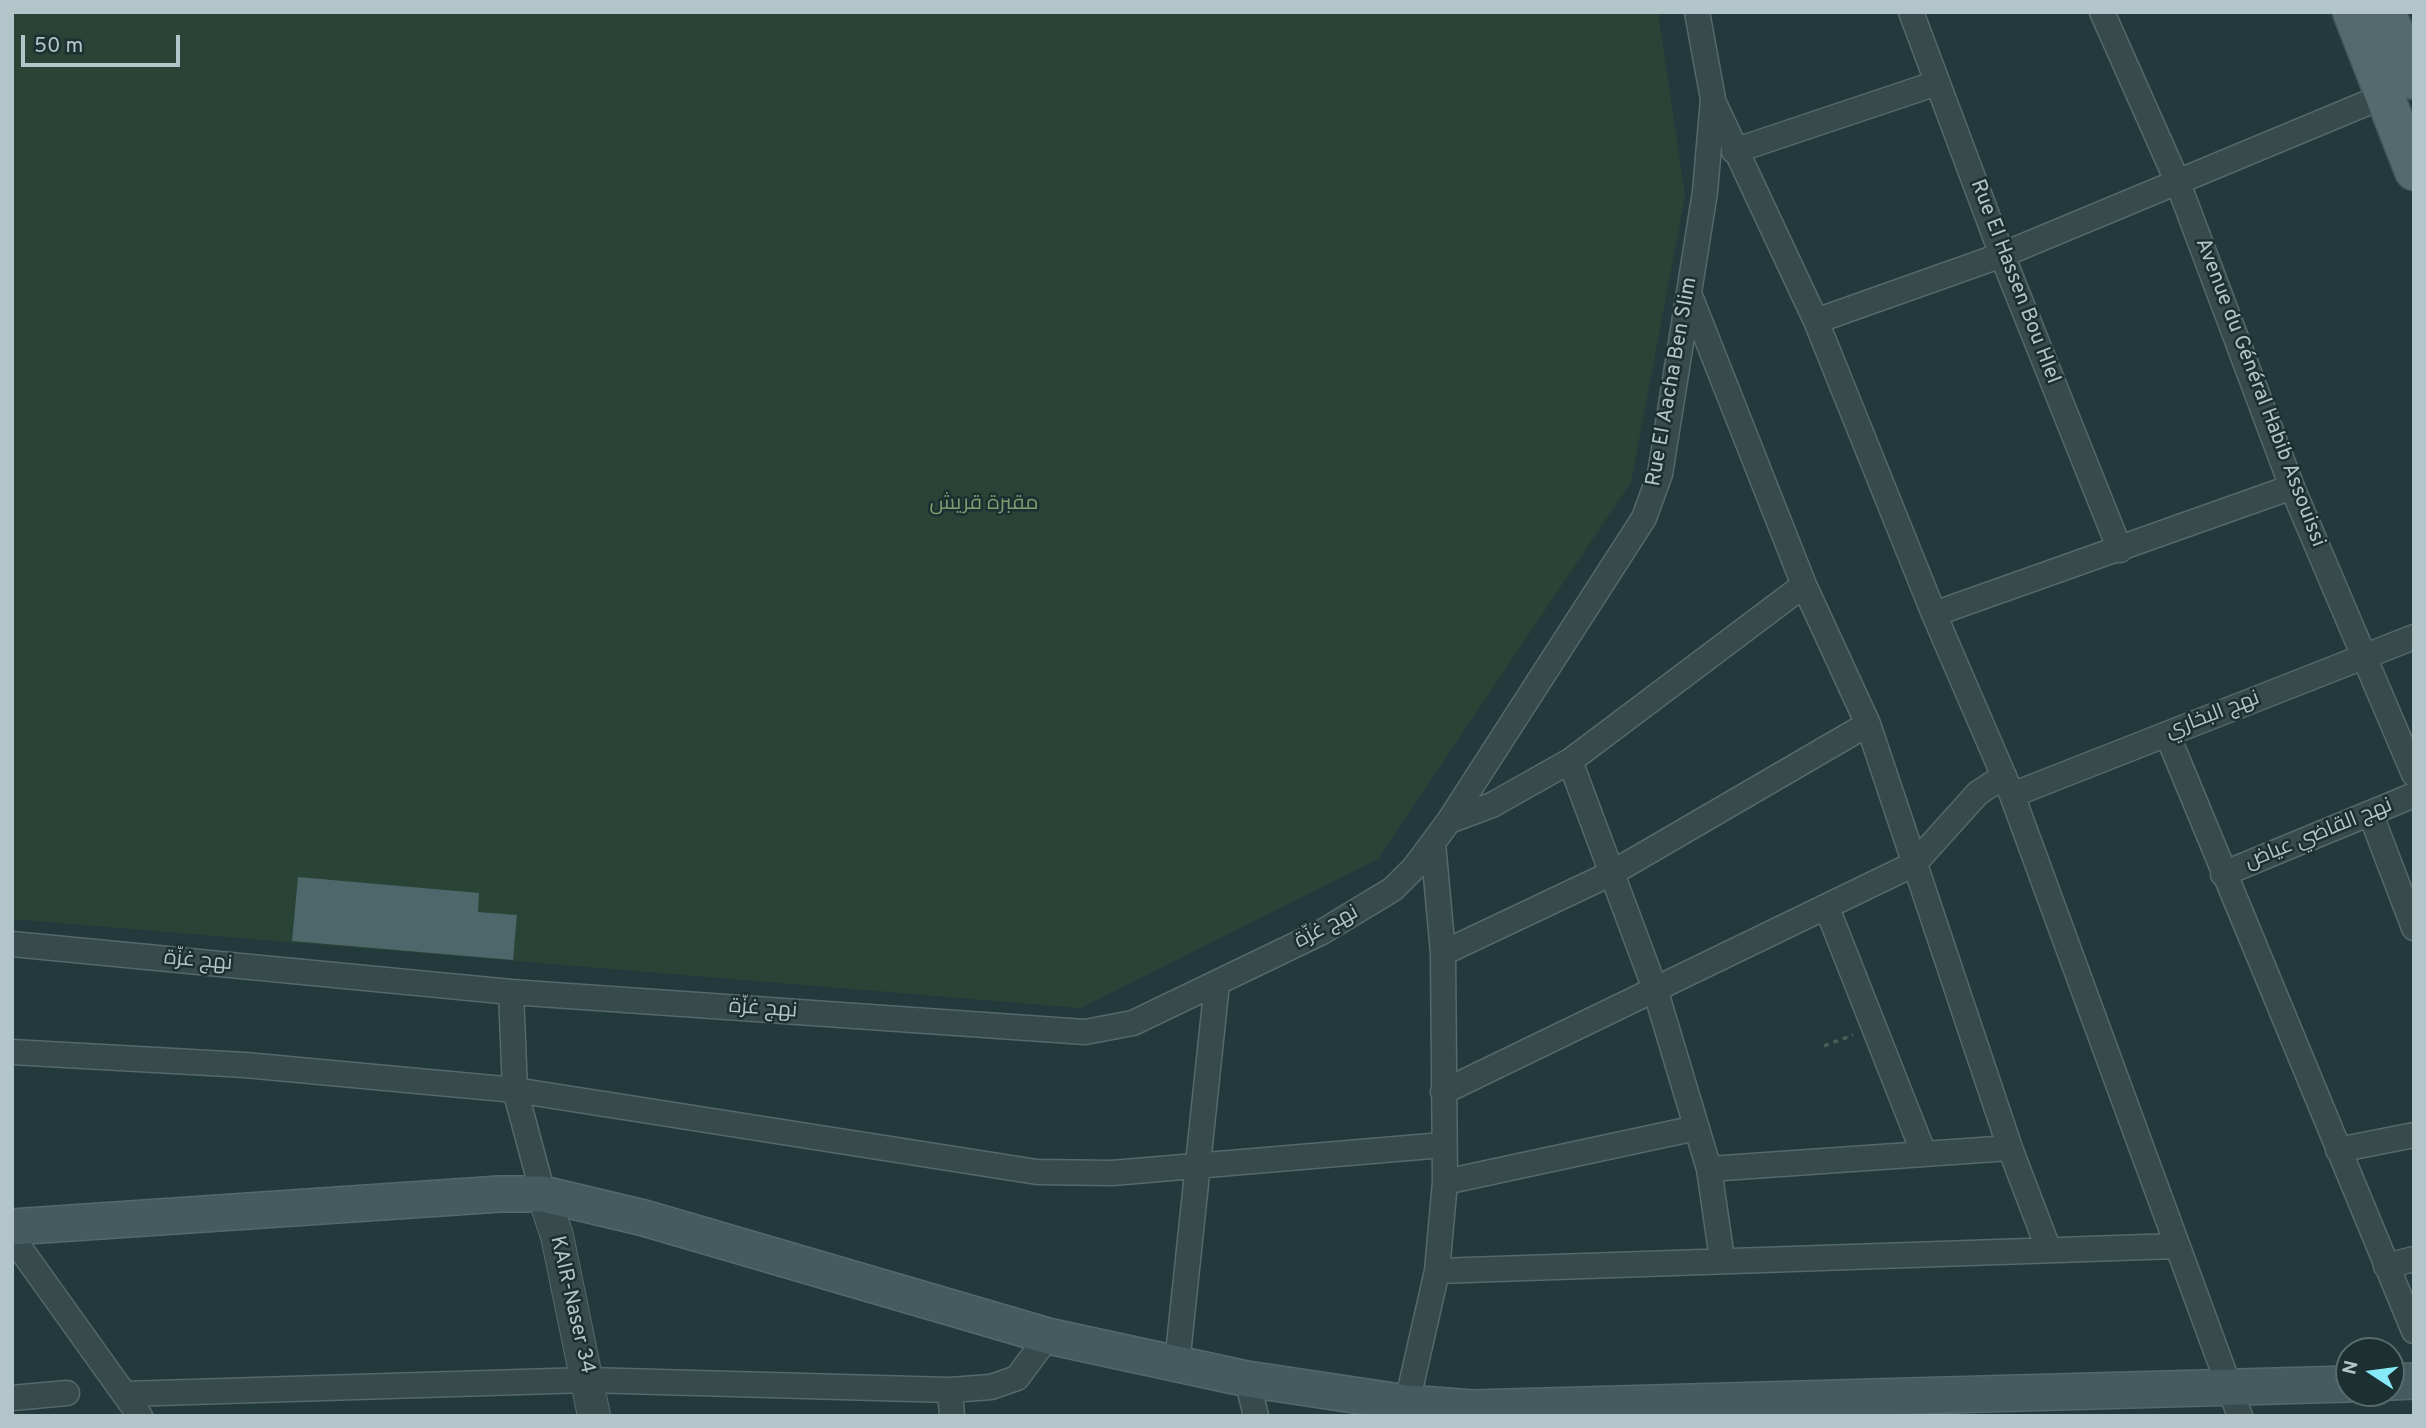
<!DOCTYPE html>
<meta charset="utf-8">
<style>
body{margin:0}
#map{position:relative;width:2426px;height:1428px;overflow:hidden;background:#233a3c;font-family:Overpass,sans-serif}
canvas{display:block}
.frame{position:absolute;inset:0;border:14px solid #b2c5c8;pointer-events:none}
.north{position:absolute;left:2335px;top:1337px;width:70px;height:70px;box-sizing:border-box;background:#1c2f31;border:2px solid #586b6d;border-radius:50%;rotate:283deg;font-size:19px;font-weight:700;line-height:28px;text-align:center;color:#b2c5c8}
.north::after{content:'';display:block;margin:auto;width:24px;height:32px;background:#87e9f8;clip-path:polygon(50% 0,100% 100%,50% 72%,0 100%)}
.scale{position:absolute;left:21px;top:35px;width:159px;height:32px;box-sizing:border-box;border:4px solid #b2c5c8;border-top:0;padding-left:9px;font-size:21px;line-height:24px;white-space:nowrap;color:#b2c5c8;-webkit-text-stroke:5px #1c2f31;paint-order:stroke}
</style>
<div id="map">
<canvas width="2426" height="1428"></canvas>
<div class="frame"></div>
<div class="north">N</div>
<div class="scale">50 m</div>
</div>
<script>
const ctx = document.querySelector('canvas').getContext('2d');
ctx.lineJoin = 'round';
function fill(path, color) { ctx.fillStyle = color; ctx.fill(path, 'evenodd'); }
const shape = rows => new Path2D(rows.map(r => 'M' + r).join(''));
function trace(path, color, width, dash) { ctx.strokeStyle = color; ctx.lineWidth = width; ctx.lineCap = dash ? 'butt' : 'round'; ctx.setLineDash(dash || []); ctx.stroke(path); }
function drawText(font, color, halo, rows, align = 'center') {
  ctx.font = font + ' Overpass,Cairo,sans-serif'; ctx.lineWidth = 5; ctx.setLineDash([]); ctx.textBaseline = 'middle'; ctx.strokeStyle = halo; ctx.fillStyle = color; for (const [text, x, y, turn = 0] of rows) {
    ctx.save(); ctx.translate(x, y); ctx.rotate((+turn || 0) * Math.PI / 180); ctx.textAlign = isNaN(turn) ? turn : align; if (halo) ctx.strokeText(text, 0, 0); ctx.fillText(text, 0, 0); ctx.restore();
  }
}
const green = shape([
 [12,12,1658,12,1685,196,1631,482,1378,859,1081,1008,12,919]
]);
const building = shape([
 [298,877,479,893,478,912,517,915,513,960,292,941]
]);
const path = shape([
 [1824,1046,1853,1035]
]);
const minor = shape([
 [1911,12,2002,255,2120,550],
 [2102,12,2178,183,2292,487,2414,774],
 [1714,103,1816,321,1934,614,2012,795,2240,1416],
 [1734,151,1937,83],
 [1690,296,1804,585,1868,724,2010,1148,2048,1248],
 [1816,321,2002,255,2384,96],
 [1934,614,2292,487],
 [2167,734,2414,1331],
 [1570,761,1655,989,1709,1169,1722,1259],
 [2012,795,2414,637],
 [2371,815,2414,928],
 [1449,821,1492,805,1570,761,1804,585],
 [2223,874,2414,795],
 [1827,908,1924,1154],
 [12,944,511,992,1085,1032,1133,1023,1322,932,1393,889,1414,868,1449,821,1644,518,1660,474,1705,192,1713,99,1697,12],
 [1443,953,1612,873,1868,724],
 [511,992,515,1090,1037,1172,1112,1173,1443,1145],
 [12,1052,245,1065,515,1090,543,1194],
 [1443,1092,1914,864,1978,793,2004,776],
 [2338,1150,2414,1135],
 [1709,1169,2010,1148],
 [1445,1182,1696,1128],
 [12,1237,140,1416],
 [2386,1266,2414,1259],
 [1437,1271,2176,1246],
 [1177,1364,1217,983],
 [1247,1379,1256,1416],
 [950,1390,952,1416],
 [125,1394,587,1380,950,1390,991,1387,1017,1378,1048,1336],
 [12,1398,67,1393],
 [1407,1416,1407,1403,1437,1271,1445,1182,1443,953,1433,843]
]);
const tertiary = shape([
 [543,1194,557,1236,594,1416]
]);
const secondary = shape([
 [12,1227,500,1194,543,1194,644,1218,1048,1336,1247,1379,1407,1403,1473,1408,2349,1384],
 [2391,1382,2414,1381]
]);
const primary = shape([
 [2352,12,2414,171],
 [2386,12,2414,80]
]);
const streetNames = [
 ["Rue El Hassen Bou Hlel",2014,282,69],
 ["Rue El Aacha Ben Slim",1673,382,-80],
 ["Avenue du Général Habib Assouissi",2259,393,69],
 ["نهج البخاري",2213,716,-21],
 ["نهج القاضي عياض",2319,835,-22],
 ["نهج غزّة",1327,928,-28],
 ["نهج غزّة",198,962,5],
 ["نهج غزّة",763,1010,4],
 ["KAIR-Naser 34",571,1305,77]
];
const parkNames = [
 ["مقبرة قريش",984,505]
];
fill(green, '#2a4337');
fill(building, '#4e676a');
trace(minor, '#55686a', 27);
trace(tertiary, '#55686a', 34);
trace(secondary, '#55686a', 38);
trace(primary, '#435658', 41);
trace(path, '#475e56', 3.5, [5, 5]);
trace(minor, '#374a4c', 24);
trace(tertiary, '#374a4c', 32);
trace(secondary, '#455b5f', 35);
trace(primary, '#546a6c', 38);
drawText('21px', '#b2c5c8', '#1c2f31', streetNames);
drawText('21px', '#7c9e70', '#1c2f31', parkNames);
</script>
